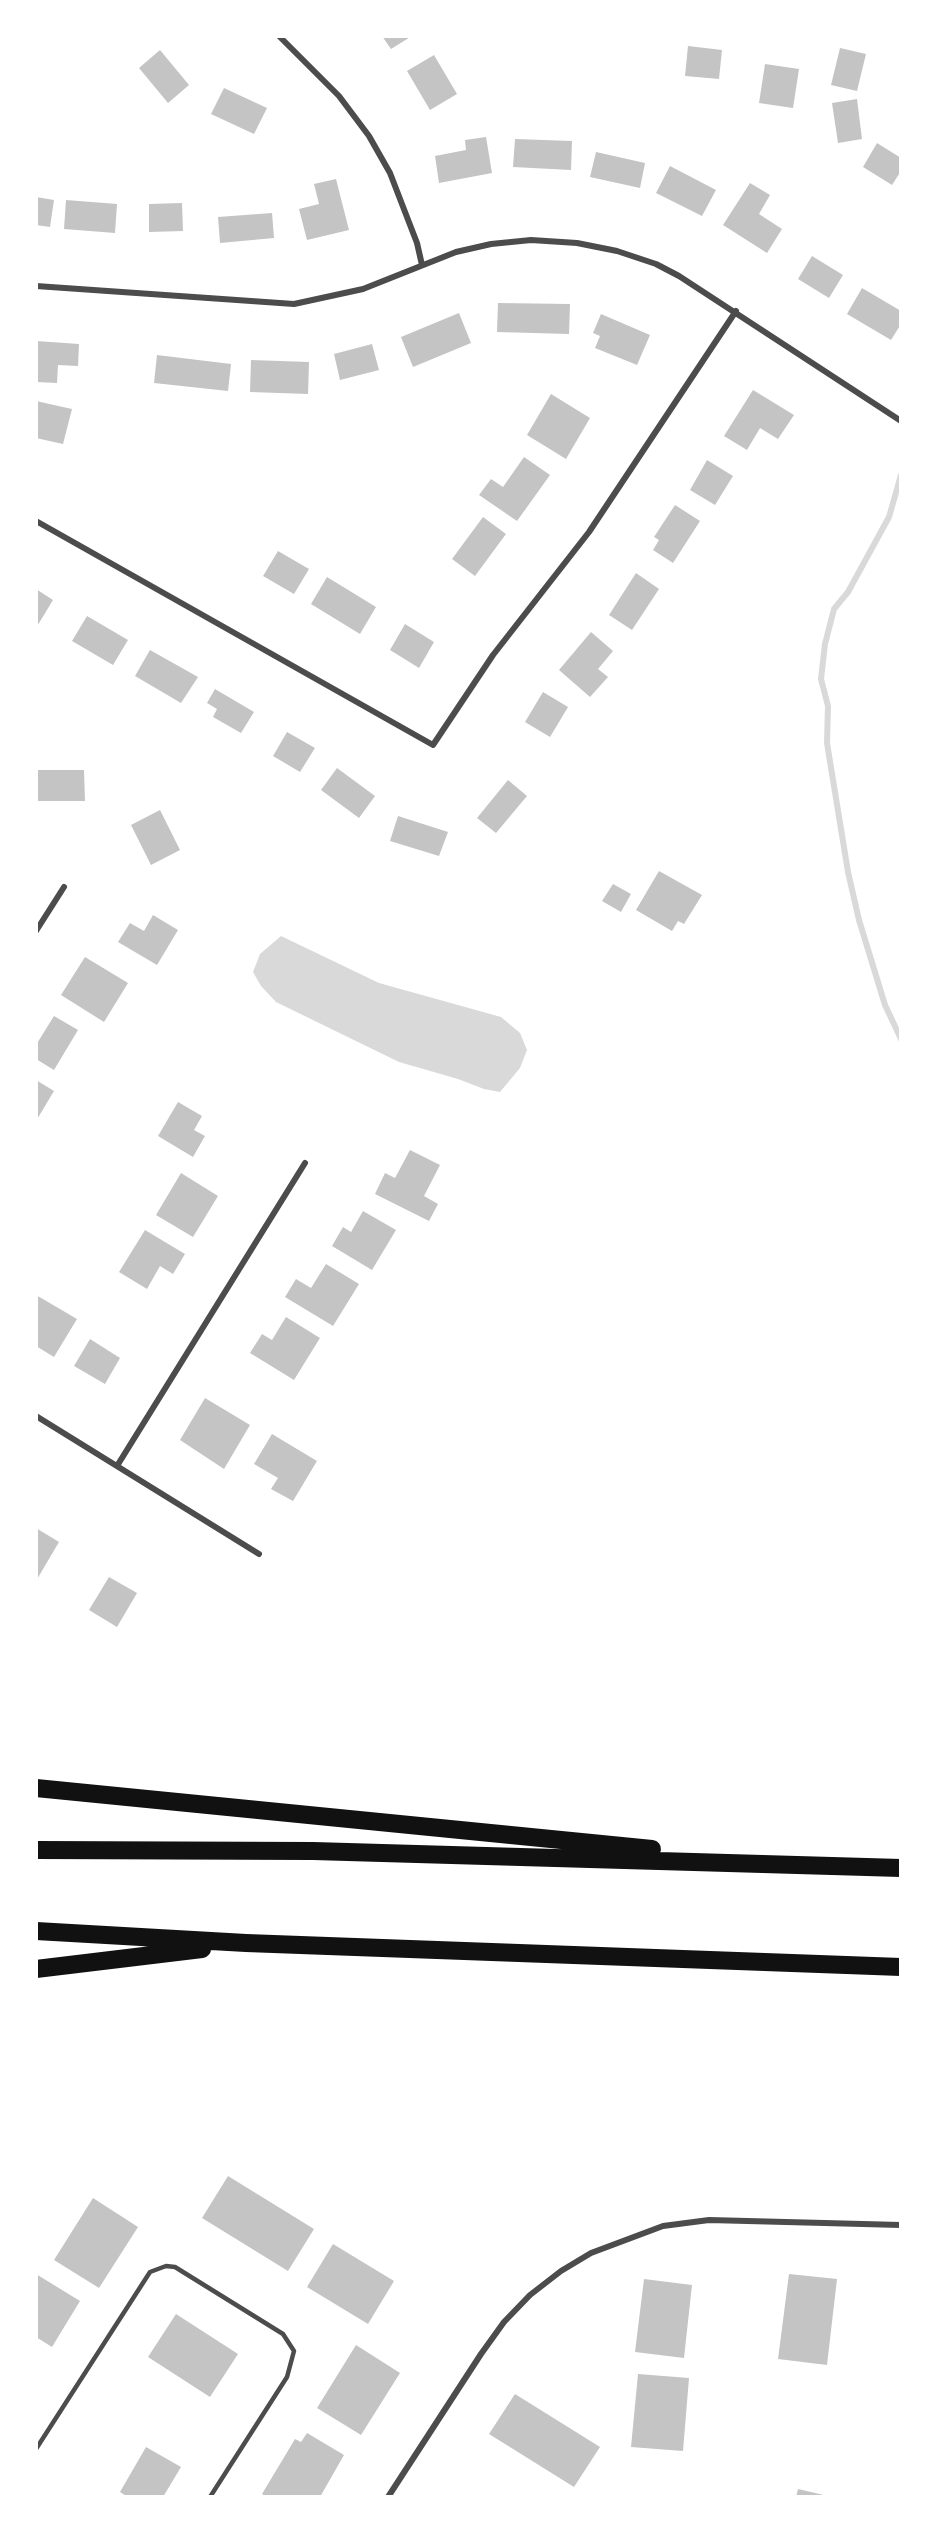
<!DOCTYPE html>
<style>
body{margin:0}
#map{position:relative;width:937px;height:2533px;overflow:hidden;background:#fff;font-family:Mulish,sans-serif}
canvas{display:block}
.frame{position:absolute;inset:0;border:38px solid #fff;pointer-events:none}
</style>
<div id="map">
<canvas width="937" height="2533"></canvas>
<div class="frame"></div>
</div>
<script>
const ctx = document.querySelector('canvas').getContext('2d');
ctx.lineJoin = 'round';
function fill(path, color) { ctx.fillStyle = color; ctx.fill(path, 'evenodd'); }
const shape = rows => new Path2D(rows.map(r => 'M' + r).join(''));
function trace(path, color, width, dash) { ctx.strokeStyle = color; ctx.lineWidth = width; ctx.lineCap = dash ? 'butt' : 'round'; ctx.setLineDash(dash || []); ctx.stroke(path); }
const water = shape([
 [281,936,379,983,501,1017,520,1033,527,1050,520,1068,500,1092,484,1089,458,1079,399,1062,276,1002,261,986,253,972,260,954]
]);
const stream = shape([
 [901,475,889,517,848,592,834,609,825,644,821,679,828,706,827,743,848,872,859,920,885,1005,901,1039]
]);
const building = shape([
 [382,36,412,36,391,49],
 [688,46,722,50,719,79,685,76],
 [840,48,866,54,857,91,831,85],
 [160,50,189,85,168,103,139,68],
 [434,55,457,94,430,110,407,71],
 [765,64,799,69,793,108,759,103],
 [224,88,267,108,254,134,211,114],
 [857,99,862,139,838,143,832,103],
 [486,137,492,173,439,183,435,156,466,150,465,140],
 [515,139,572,141,571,170,513,167],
 [877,143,901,158,901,171,892,185,863,167],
 [596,152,645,163,640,188,590,177],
 [670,166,716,190,702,216,656,193],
 [336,179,349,230,307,240,299,209,319,204,314,184],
 [750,183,770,195,759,214,782,229,767,253,723,225],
 [36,197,54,200,50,227,36,225],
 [66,200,117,204,115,233,64,229],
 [182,203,183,231,149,232,149,204],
 [272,213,274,238,220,243,218,217],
 [812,256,843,275,829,298,798,279],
 [862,288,901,311,901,324,891,340,847,314],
 [498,303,570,304,569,334,497,332],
 [459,313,471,343,413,367,401,337],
 [601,314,650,335,637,365,595,348,600,336,593,333],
 [36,341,79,344,78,366,58,365,57,383,36,382],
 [372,344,379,370,340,380,334,354],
 [157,355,231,364,228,391,154,383],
 [251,360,309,362,308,394,250,392],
 [753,390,794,415,778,439,760,428,747,450,724,436],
 [551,394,590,418,566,459,527,435],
 [36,401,72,409,63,444,36,438],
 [524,457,550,475,517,521,479,495,491,479,503,487],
 [707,460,733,476,715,505,690,490],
 [675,505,700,521,673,563,653,550,659,540,654,537],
 [483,517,506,534,475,576,452,559],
 [278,551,309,569,294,594,263,576],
 [636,573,659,589,632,630,609,615],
 [327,577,376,607,360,634,311,604],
 [36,589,53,600,36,628],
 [87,616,128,640,113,665,72,641],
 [405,624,434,642,419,668,390,650],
 [591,632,613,651,598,669,608,677,590,697,559,670],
 [150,650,198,677,181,703,135,676],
 [215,689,254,712,241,733,213,717,217,709,207,703],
 [543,692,568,707,550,737,525,722],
 [287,732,315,748,300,772,273,756],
 [337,768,375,796,359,818,321,790],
 [38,770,84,770,85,801,38,801],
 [508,780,527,796,496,833,477,818],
 [160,810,180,850,151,865,131,825],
 [398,816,448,832,439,856,390,841],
 [659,871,702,895,684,924,678,921,672,931,636,910],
 [613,884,631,894,621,912,602,901],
 [153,915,178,930,157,965,118,942,130,923,144,931],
 [85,957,128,983,104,1022,61,995],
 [54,1016,78,1030,54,1070,36,1059,36,1045],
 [36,1080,54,1091,36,1121],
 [178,1102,202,1116,194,1130,205,1136,193,1157,158,1136],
 [410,1150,440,1165,424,1196,438,1204,429,1221,375,1194,385,1173,395,1178],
 [181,1173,218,1196,193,1237,156,1215],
 [363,1211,396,1230,372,1270,332,1246,343,1227,351,1232],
 [145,1230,185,1254,173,1274,160,1266,147,1289,119,1272],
 [326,1264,359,1284,333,1326,285,1297,296,1279,311,1288],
 [36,1295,77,1319,54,1357,36,1346],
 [286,1317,320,1338,294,1380,250,1353,262,1334,272,1340],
 [90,1339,120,1358,105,1384,74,1366],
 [205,1398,250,1425,224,1469,180,1440],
 [272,1434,317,1461,293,1501,271,1489,278,1478,254,1464],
 [36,1528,59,1542,36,1581],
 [109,1577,137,1593,117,1627,89,1610],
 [228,2176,314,2229,288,2271,202,2218],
 [93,2198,138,2227,99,2288,54,2260],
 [333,2244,394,2281,368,2324,307,2287],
 [36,2274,80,2301,52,2347,36,2337],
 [789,2274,837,2279,827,2365,778,2359],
 [644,2279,692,2285,684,2358,635,2352],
 [176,2314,238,2354,210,2397,148,2357],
 [356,2345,400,2373,361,2435,317,2408],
 [638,2374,689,2378,683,2451,631,2447],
 [515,2394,600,2447,574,2487,489,2434],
 [307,2433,344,2455,320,2497,267,2497,262,2494,295,2439,301,2442],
 [146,2447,181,2467,163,2497,128,2497,120,2492],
 [798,2489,828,2496,828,2497,796,2497]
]);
const service = shape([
 [36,2449,150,2272,166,2266,175,2267,283,2334,294,2351,287,2377,210,2497]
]);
const minor = shape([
 [279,36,339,96,369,136,390,173,417,243,422,265],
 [36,286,294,304,363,289,456,252,491,244,531,240,577,243,617,251,656,264,679,276,901,421],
 [36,521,433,745,493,655,589,532,736,311],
 [36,931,64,887],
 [36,1416,259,1554],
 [117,1466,305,1163],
 [388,2497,481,2354,504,2322,530,2295,561,2271,591,2253,663,2226,709,2220,901,2225]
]);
const motorway = shape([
 [36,1788,652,1849],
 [36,1850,313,1851,901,1868],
 [36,1931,246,1943,901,1967],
 [36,1969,202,1949]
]);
fill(water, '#d9d9d9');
trace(stream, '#d9d9d9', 6);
fill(building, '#c4c4c4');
trace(service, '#4c4c4c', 4.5);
trace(minor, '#4c4c4c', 6);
trace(motorway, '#111', 18);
</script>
